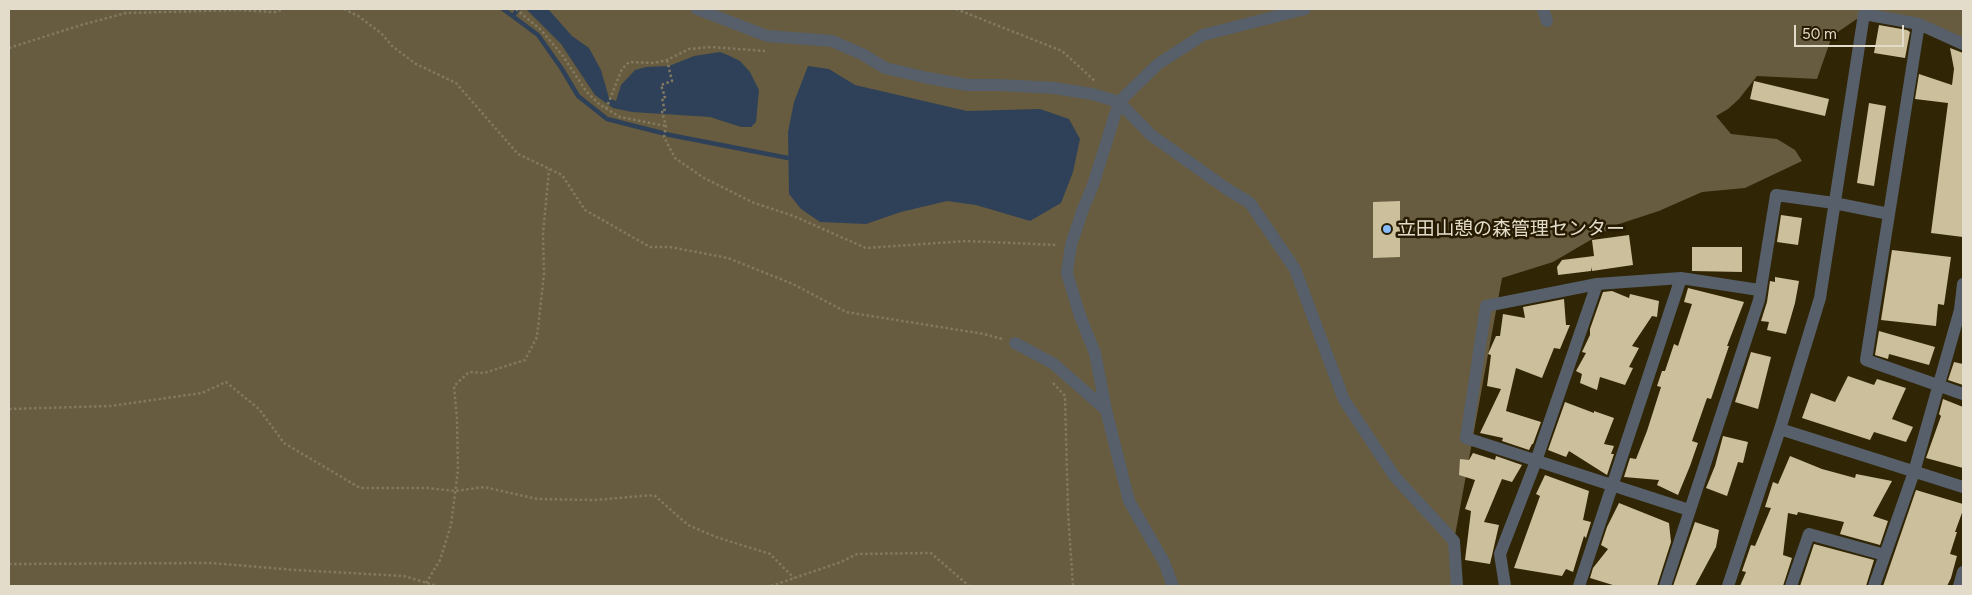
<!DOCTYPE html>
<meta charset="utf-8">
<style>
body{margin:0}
#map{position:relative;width:1972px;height:595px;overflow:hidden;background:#302505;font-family:Figtree,sans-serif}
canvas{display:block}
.frame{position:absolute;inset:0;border:10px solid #e3dcca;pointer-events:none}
.scale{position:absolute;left:1794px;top:25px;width:110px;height:22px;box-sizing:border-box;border:2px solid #e3dcca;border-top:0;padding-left:6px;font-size:15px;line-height:18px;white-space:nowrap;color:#e3dcca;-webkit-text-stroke:4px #261b00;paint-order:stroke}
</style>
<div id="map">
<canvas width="1972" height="595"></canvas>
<div class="frame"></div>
<div class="scale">50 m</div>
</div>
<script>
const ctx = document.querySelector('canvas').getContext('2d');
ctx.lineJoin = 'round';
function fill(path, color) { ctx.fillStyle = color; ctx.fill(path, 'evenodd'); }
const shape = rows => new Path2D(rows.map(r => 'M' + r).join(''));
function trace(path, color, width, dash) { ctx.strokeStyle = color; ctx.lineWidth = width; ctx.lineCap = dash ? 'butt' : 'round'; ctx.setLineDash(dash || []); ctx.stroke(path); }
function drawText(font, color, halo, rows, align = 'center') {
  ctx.font = font + ' Figtree,"Noto Sans JP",sans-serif'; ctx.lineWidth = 5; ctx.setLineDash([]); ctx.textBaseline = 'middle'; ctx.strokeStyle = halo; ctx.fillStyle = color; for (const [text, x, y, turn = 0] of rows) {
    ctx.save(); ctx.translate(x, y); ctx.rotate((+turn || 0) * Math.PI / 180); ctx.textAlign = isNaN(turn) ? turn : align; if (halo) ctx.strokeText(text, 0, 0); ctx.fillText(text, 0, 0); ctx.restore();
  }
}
const forest = shape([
 [9,9,1963,9,1963,44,1864,14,1832,36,1817,79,1757,76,1739,99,1728,109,1716,116,1731,134,1777,139,1795,150,1802,161,1745,188,1702,192,1659,211,1616,225,1553,262,1502,278,1454,541,1457,586,9,586]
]);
const water = shape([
 [526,9,549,10,572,36,589,48,601,70,609,98,616,101,621,85,635,70,646,67,669,66,694,56,720,52,730,56,740,61,750,72,759,90,756,122,751,127,741,127,710,117,632,112,613,108,595,95,561,44],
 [808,66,829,69,855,85,967,111,1040,109,1069,119,1080,139,1073,172,1061,203,1030,221,976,205,947,201,901,212,866,224,820,222,801,209,789,194,788,132,794,102]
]);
const stream = shape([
 [503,9,538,35,562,69,578,96,607,119,670,135,788,158],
 [513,16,518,9]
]);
const building = shape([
 [1879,25,1907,30,1910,32,1905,58,1874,53],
 [1950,48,1963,53,1963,237,1931,233,1948,103,1915,99,1919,74,1952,85,1954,69],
 [1754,81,1829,99,1825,116,1750,99],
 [1869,103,1886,106,1874,186,1857,183],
 [1400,201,1400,257,1373,258,1373,202],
 [1781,215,1802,218,1798,245,1777,242],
 [1629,235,1633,265,1592,271,1592,267,1591,271,1558,275,1557,267,1562,260,1594,256,1592,240],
 [1692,247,1742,247,1742,272,1692,271],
 [1892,250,1951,257,1944,305,1938,304,1936,326,1881,320],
 [1775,277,1799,281,1795,303,1786,334,1767,330,1769,322,1761,321,1767,302,1770,281,1775,282],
 [1688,288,1744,302,1727,346,1729,346,1711,399,1707,398,1692,441,1698,443,1690,466,1678,495,1657,485,1659,480,1624,477,1630,458,1636,459,1647,431,1661,387,1657,386,1662,371,1665,371,1674,344,1678,346,1692,304,1684,302],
 [1612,291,1629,298,1630,294,1659,301,1657,317,1652,316,1632,346,1639,348,1629,367,1633,368,1625,385,1600,377,1597,390,1580,383,1582,374,1576,371,1586,353,1582,352,1590,335,1590,329,1603,292],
 [1564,299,1566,325,1570,325,1560,349,1554,348,1542,378,1516,368,1506,411,1541,422,1533,444,1532,444,1529,450,1502,441,1503,438,1480,433,1501,389,1487,386,1491,355,1488,354,1496,336,1500,336,1503,314,1525,318,1523,307],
 [1879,331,1935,347,1929,365,1889,354,1888,359,1875,355],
 [1751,352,1771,357,1758,409,1735,402],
 [1954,362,1963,364,1963,385,1948,380],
 [1848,376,1874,385,1877,379,1906,388,1892,419,1913,427,1906,442,1874,432,1870,440,1802,418,1811,393,1835,402],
 [1943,399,1963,407,1963,468,1926,458,1941,416,1939,414],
 [1565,402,1594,413,1594,411,1614,418,1604,444,1614,446,1611,454,1614,454,1607,475,1569,451,1566,457,1548,450],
 [1723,436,1748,442,1743,463,1738,462,1727,496,1706,488,1715,466],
 [1473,453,1495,460,1496,456,1522,465,1512,482,1502,479,1484,522,1499,525,1490,564,1465,560,1471,511,1465,509,1475,480,1459,475,1460,459,1469,460],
 [1790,456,1822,469,1855,478,1856,474,1892,481,1873,516,1888,521,1880,545,1840,534,1844,522,1798,512,1797,515,1788,513,1783,555,1792,558,1783,586,1740,586,1746,572,1742,571,1751,545,1755,546,1771,508,1765,507,1773,482,1778,484],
 [1545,475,1589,491,1583,520,1591,522,1586,538,1584,536,1573,572,1566,569,1562,576,1514,568,1540,496,1536,494],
 [1916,490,1963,504,1963,510,1955,532,1957,532,1950,554,1957,556,1951,578,1947,586,1883,586],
 [1619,503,1669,523,1671,542,1657,586,1616,586,1590,578,1593,568,1608,549,1601,545,1607,527],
 [1695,522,1719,530,1716,547,1695,586,1673,586],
 [1814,544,1874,560,1866,586,1800,586]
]);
const path = shape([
 [344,9,358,16,381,33,393,47,416,64,456,83,518,154,562,175,585,210,650,247,670,247,728,258,793,284,846,312,984,334,1002,339],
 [516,9,541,30,563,56,586,91,599,104,620,117,666,126],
 [956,9,1062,51,1095,81],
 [9,48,81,25,126,13,238,10,275,12,284,9],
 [667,60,672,81,661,85,665,97,662,98,665,112,662,112,666,126,664,137,675,158,704,178,754,203,791,215,866,248,966,241,1057,245],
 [606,109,622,69,629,62,654,63,667,60,689,49,711,47,765,51],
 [1053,383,1065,396,1068,512,1073,586],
 [9,409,111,406,202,393,226,382,259,409,284,443,360,488,428,488,455,491,484,487,537,499,595,500,654,495,688,525,716,537,770,554,794,578],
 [9,564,211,563,295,570,404,576,437,586],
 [426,583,440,560,451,525,458,470,457,419,454,386,469,372,484,373,525,360,537,337,544,274,543,234,549,169],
 [771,586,841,562,857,554,931,553,969,586]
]);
const minor = shape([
 [697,9,767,36,832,41,862,54,885,68,928,78,967,85,1000,85,1054,88,1092,94,1119,102,1151,135,1227,189,1250,203,1295,269,1344,400,1395,477,1454,541,1457,586],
 [1543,9,1547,21],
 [1919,24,1866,360,1963,394],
 [1015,343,1054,364,1106,410,1095,353,1080,316,1067,273,1071,245,1083,209,1093,185,1119,102,1158,64,1203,35,1305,9],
 [1106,410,1129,501,1164,562,1173,586],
 [1780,429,1963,487],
 [1689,510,1466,438,1486,306,1597,284,1681,278,1759,290],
 [1505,586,1500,554,1536,461,1597,284],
 [1579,586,1681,278],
 [1665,586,1759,300,1776,195,1834,203,1889,214],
 [1728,586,1780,429,1820,298,1864,14,1919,24,1963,44],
 [1791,586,1809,534,1885,555],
 [1874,586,1914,472,1960,310,1963,284],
 [1959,586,1963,572]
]);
const markers = [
 [1387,229,5,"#87bbfb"]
];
const poiNames = [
 ["立田山憩の森管理センター",1397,229]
];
fill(forest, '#675c3f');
fill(water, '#2f4158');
trace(stream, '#2f4158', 4.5);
fill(building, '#ccbf9c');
trace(path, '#837960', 2.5, [2.5, 2.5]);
trace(minor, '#565f6a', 12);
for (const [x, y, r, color] of markers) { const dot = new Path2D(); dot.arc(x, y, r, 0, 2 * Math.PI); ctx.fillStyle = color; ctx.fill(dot); trace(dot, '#261b00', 2); }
drawText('19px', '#e3dcca', '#261b00', poiNames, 'left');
</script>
